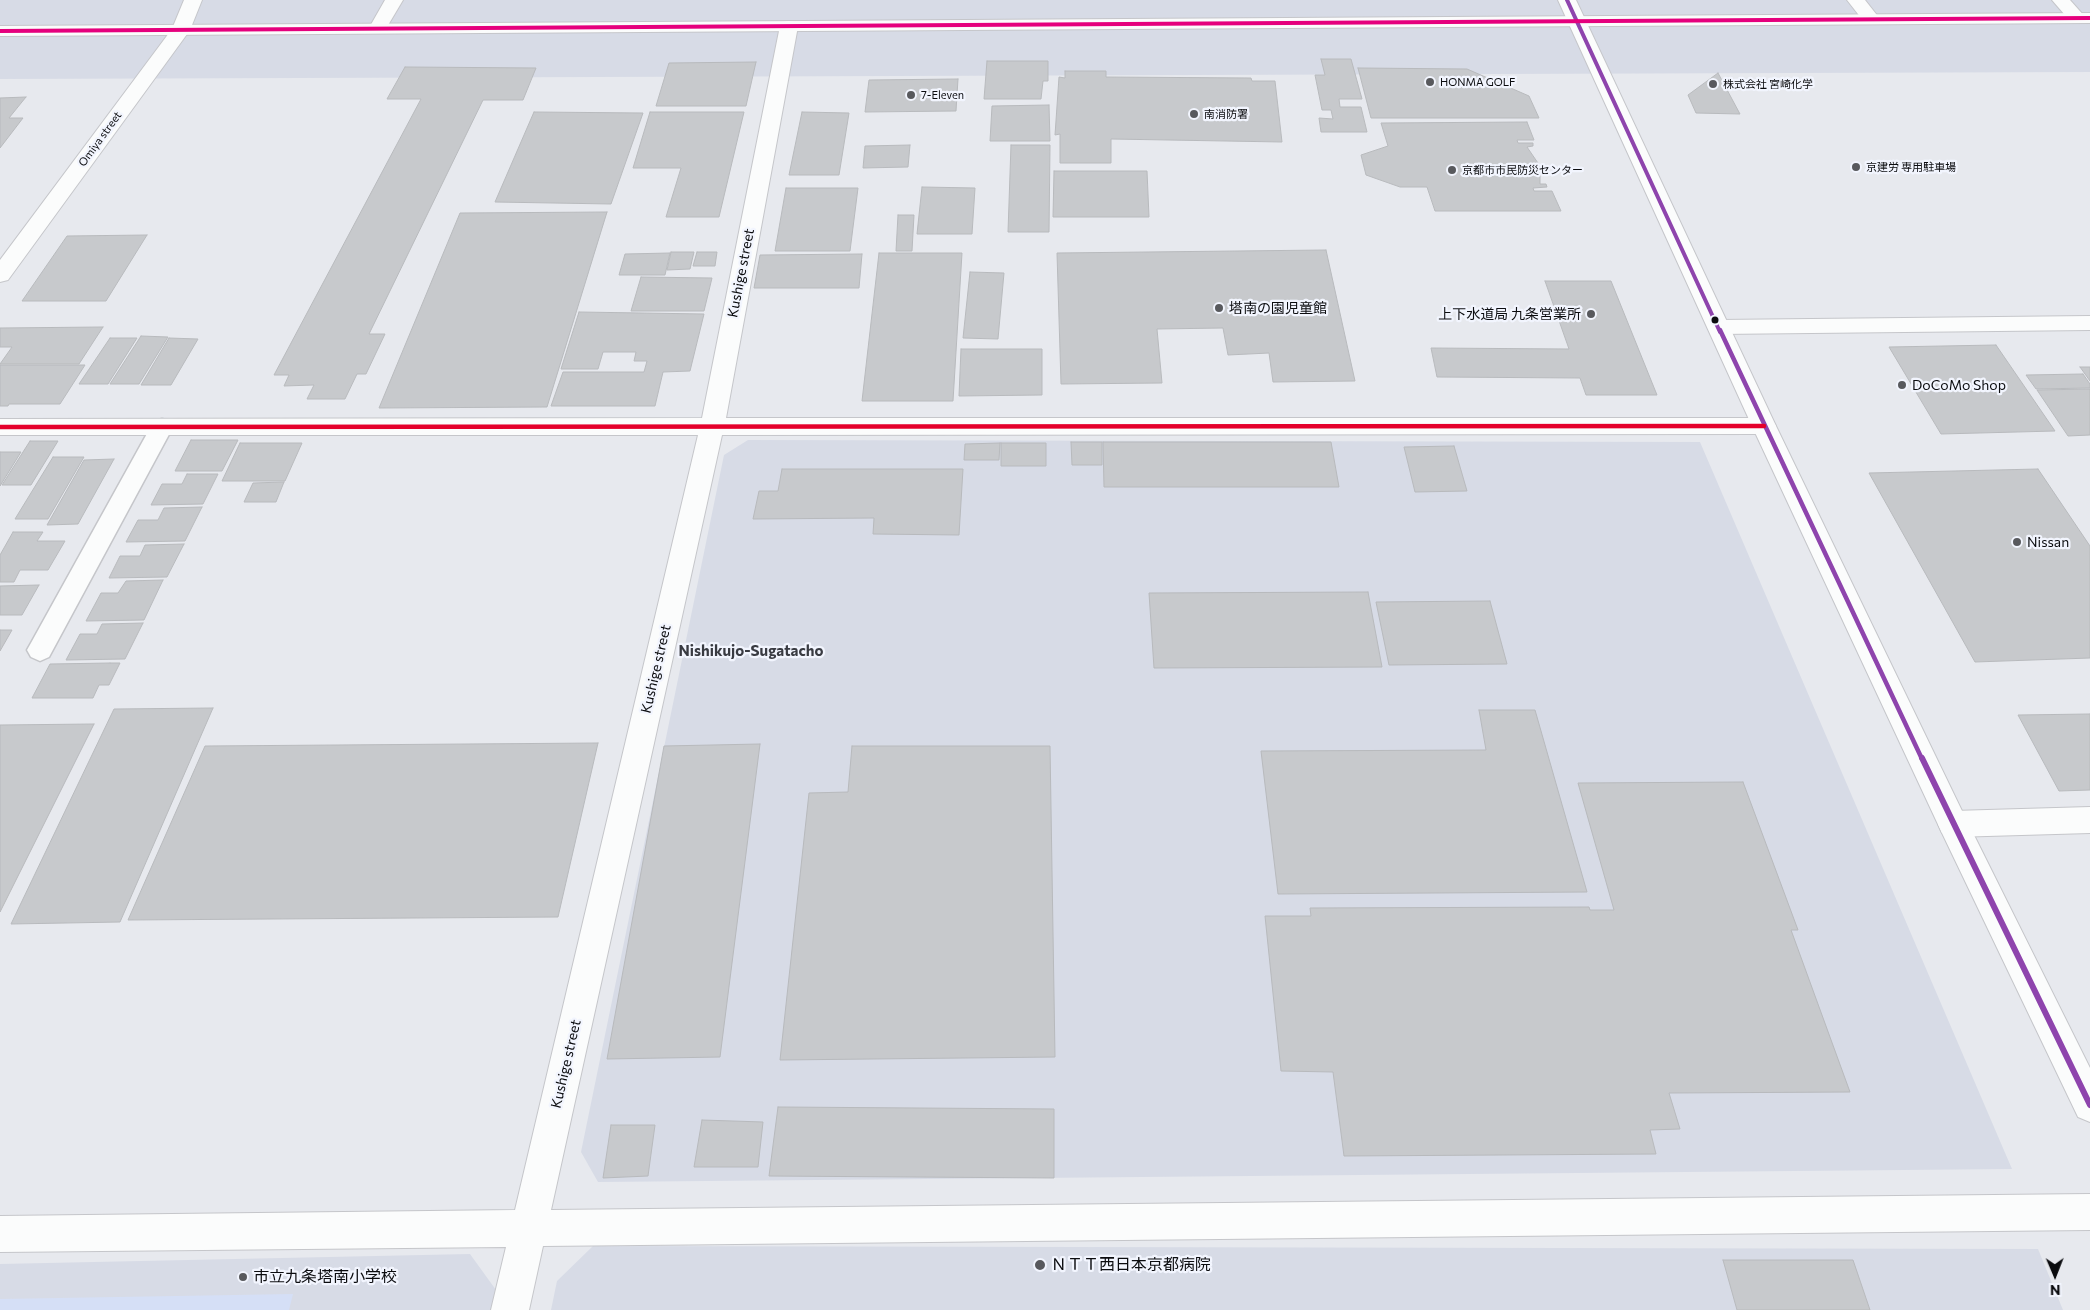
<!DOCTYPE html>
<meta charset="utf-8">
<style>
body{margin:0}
#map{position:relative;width:2090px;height:1310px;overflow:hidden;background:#e7e9ee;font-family:Commissioner,sans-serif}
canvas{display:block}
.north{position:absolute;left:2030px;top:1250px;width:50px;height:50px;-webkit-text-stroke:4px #f2f5fe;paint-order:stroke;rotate:179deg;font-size:14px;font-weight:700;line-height:20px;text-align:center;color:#0b0c0f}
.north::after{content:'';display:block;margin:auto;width:18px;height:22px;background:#0b0c0f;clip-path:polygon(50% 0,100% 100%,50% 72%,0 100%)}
</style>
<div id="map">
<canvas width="2090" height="1310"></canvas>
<div class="north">N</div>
</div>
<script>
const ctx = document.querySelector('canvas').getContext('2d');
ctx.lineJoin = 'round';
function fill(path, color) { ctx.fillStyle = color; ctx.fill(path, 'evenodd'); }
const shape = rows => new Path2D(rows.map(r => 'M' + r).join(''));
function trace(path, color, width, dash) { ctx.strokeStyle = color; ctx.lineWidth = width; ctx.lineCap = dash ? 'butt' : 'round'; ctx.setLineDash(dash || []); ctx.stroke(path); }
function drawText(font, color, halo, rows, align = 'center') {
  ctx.font = font + ' Commissioner,"Noto Sans JP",sans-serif'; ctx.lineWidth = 4.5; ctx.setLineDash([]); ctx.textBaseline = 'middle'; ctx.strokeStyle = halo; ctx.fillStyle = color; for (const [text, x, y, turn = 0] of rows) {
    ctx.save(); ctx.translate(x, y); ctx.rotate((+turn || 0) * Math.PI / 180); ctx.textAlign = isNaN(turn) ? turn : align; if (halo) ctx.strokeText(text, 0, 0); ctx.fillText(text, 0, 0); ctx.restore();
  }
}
const built = shape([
 [0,0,2090,0,2090,72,0,79],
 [748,440,1700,442,2012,1169,598,1182,581,1152,724,455],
 [593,1246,2038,1249,2063,1310,551,1310,557,1281],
 [470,1254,496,1290,491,1310,0,1310,0,1264]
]);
const green = shape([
 [293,1294,289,1310,0,1310,0,1299]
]);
const building = shape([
 [1321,59,1351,59,1362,99,1339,99,1340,107,1361,107,1367,132,1321,132,1319,118,1333,119,1331,110,1322,110,1315,75,1325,75,1321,59],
 [987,61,1048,61,1048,81,1043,81,1041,99,984,99,987,61],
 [756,62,746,106,656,106,669,63,756,62],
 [405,67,536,68,523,100,483,100,369,334,385,334,366,374,357,374,345,399,307,399,314,385,284,386,289,375,274,375,421,99,387,99,405,67],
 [1358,68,1467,69,1529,96,1539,118,1371,118,1358,68],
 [1065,71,1106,71,1106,77,1251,78,1252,81,1275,81,1282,142,1111,139,1111,163,1060,163,1060,134,1055,135,1059,77,1065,78,1065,71],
 [1718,73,1740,114,1696,113,1688,95,1718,73],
 [958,79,956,111,865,112,869,80,958,79],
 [26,97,9,118,23,118,0,148,0,98,26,97],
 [1049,105,1050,141,990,141,992,106,1049,105],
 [534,112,643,113,611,204,495,202,534,112],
 [650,112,744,112,719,217,666,217,681,168,633,168,650,112],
 [802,112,849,113,839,175,789,175,802,112],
 [1527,122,1534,140,1517,140,1518,143,1533,143,1533,146,1527,147,1540,166,1540,184,1546,184,1547,187,1533,188,1534,191,1552,191,1561,211,1435,211,1427,187,1400,187,1366,175,1361,155,1388,146,1381,123,1527,122],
 [910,145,908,167,863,168,865,146,910,145],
 [1011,145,1050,145,1049,232,1008,232,1011,145],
 [1054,171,1147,171,1149,217,1053,217,1054,171],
 [922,187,975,188,972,234,917,234,922,187],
 [786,188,858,188,850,251,775,251,786,188],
 [607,212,547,407,379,408,460,213,607,212],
 [898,215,914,215,912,251,896,251,898,215],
 [147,235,106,301,22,301,67,236,147,235],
 [1326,250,1355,381,1273,382,1269,353,1228,355,1223,328,1157,329,1162,383,1061,384,1057,253,1326,250],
 [671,252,694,252,690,269,667,270,671,252],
 [697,252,717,252,715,266,693,266,697,252],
 [670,253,665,275,619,275,625,254,670,253],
 [879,253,962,253,953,401,862,401,879,253],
 [862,254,859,288,754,288,760,255,862,254],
 [970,272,1004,273,998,339,963,338,970,272],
 [641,277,712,278,704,311,631,311,641,277],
 [1545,281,1611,281,1657,395,1586,395,1580,378,1437,377,1431,348,1569,349,1545,281],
 [579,312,704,314,690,371,663,372,655,406,551,406,563,372,644,372,647,361,634,361,636,352,603,352,598,369,561,369,579,312],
 [103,327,79,364,0,364,12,347,0,347,0,328,103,327],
 [141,336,168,337,139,384,110,384,141,336],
 [110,338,137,338,108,384,79,384,110,338],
 [169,338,198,339,171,385,141,385,169,338],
 [1996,345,2055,431,1941,434,1889,347,1996,345],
 [961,349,1042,349,1042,395,959,396,961,349],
 [0,365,85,365,60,404,9,404,8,406,0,406,0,365],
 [2080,367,2090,367,2090,381,2080,367],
 [2083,374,2090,384,2090,388,2036,389,2026,375,2083,374],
 [2090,389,2090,435,2068,436,2037,390,2090,389],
 [191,440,238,440,222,471,175,471,191,440],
 [30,441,58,441,31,485,2,485,30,441],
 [1071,442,1102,442,1102,465,1072,465,1071,442],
 [1103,442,1331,442,1339,487,1104,487,1103,442],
 [240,443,302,443,285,481,222,481,240,443],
 [1000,443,999,460,964,460,965,444,1000,443],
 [1001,443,1046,443,1046,466,1001,466,1001,443],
 [1454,446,1467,491,1415,492,1404,447,1454,446],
 [0,452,21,452,0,486,0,452],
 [53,457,84,457,48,519,15,519,53,457],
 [114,459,78,524,47,525,84,460,114,459],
 [782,469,963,469,959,535,873,534,874,518,753,519,759,491,778,491,782,469],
 [2038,469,2090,546,2090,658,1975,662,1869,473,2038,469],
 [187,474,218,474,203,504,151,505,162,484,182,484,187,474],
 [284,482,276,502,244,502,253,483,284,482],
 [202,507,185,541,126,542,138,520,158,520,164,508,202,507],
 [13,532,43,532,37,541,65,541,48,570,20,570,14,582,0,582,0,555,13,532],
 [184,544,167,577,109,578,120,556,140,556,145,545,184,544],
 [163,580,144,620,86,621,101,593,118,593,126,581,163,580],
 [39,585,22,615,0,615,0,586,39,585],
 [1368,592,1382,667,1154,668,1149,593,1368,592],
 [1490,601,1507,664,1389,665,1376,602,1490,601],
 [143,623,125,659,66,660,80,634,97,634,102,624,143,623],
 [0,630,12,630,0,651,0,630],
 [110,663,120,663,109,685,99,685,93,698,32,698,50,664,110,663],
 [213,708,120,922,11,924,114,709,213,708],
 [1479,710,1535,710,1587,892,1278,894,1261,751,1486,750,1479,710],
 [2090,714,2090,790,2059,791,2018,715,2090,714],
 [94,724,0,912,0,725,94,724],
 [598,743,558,917,128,920,205,746,598,743],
 [760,744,720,1057,607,1059,664,746,760,744],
 [852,746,1050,746,1055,1057,780,1060,809,793,848,792,852,746],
 [1743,782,1798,930,1791,930,1850,1092,1669,1093,1680,1129,1650,1130,1656,1154,1344,1156,1333,1072,1281,1071,1265,916,1311,916,1310,908,1589,907,1590,910,1614,910,1578,783,1743,782],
 [778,1107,1054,1109,1054,1178,769,1176,778,1107],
 [702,1120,763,1122,758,1167,694,1167,702,1120],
 [611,1125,655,1125,648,1176,603,1178,611,1125],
 [1723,1260,1853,1260,1870,1310,1737,1310,1723,1260]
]);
const service = shape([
 [162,419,170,421,173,427,49,657,40,661,31,657,27,650,31,643,154,421,162,419]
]);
const minor = shape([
 [385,0,403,0,384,32,378,33,372,32,369,28,385,0],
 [1847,0,1865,0,1880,19,1877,23,1871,24,1865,23,1847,0],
 [2052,0,2070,0,2086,18,2083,22,2077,23,2071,22,2052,0],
 [789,21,795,22,798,26,726,418,1764,418,1772,420,1776,426,1772,432,1764,434,722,435,551,1210,2090,1194,2090,1230,543,1246,529,1310,491,1310,506,1247,0,1252,0,1216,515,1210,698,435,0,435,0,419,702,418,780,26,783,22,789,21],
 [2090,316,2090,330,1719,334,1711,332,1708,327,1711,322,1719,320,2090,316],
 [2090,807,2090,833,1953,837,1942,833,1938,824,1942,815,1953,811,2090,807]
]);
const tertiary = shape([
 [184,0,202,0,190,30,8,280,0,282,0,260,172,29,184,0]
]);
const primary = shape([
 [2090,13,2090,23,0,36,0,26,2090,13]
]);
const trunk = shape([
 [1558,0,1576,0,1776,426,1964,815,2090,1068,2090,1122,2078,1117,1942,833,1752,426,1558,0]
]);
const bus1Far2 = shape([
 [1567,0,1720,332]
]);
const bus1Far1 = shape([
 [1720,330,1922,759]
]);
const bus1 = shape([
 [1922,758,2090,1105]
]);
const bus2 = shape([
 [0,31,2090,18]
]);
const bus3 = shape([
 [0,427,1764,426]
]);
const markers = [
 [1430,82,5,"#58595d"],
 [1713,84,5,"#58595d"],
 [911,95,5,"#58595d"],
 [1194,114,5,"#58595d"],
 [1856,167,5,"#58595d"],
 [1452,170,5,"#58595d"],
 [1219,308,5,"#58595d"],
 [1591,314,5,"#58595d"],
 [1715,320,4.5,"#0b0c0f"],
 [1902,385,5,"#58595d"],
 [2017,542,5,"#58595d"],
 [1040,1265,6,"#58595d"],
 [243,1277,5,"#58595d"]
];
const farPoinames = [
 ["HONMA GOLF",1440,82],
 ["株式会社 宮崎化学",1723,84],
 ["7-Eleven",921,95],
 ["南消防署",1204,114],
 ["京建労 専用駐車場",1866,167],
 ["京都市市民防災センター",1462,170]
];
const farStreetnames = [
 ["Omiya street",100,139,-54]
];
const streetNames = [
 ["Kushige street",741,273,-79],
 ["Kushige street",656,669,-77],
 ["Kushige street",566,1064,-77]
];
const poiNames = [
 ["塔南の園児童館",1229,308],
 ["上下水道局 九条営業所",1581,314,"right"],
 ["DoCoMo Shop",1912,385],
 ["Nissan",2027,542]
];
const neighbourhoodNames = [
 ["Nishikujo-Sugatacho",751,651]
];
const nearPoinames = [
 ["ＮＴＴ西日本京都病院",1051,1265],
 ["市立九条塔南小学校",253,1277]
];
fill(built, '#d7dbe6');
fill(green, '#d5dff6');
fill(building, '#c7c9cc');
trace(building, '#b8babd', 1);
trace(service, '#c5c6ca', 3);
trace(minor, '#c5c6ca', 2);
trace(tertiary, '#c5c6ca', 2);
trace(primary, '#c5c6ca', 2);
trace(trunk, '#c5c6ca', 2);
fill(service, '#fbfcfc');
fill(minor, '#fbfcfc');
fill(tertiary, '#fbfcfc');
fill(primary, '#fbfcfc');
fill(trunk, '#fbfcfc');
trace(bus1Far2, '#8e44ad', 4);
trace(bus1Far1, '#8e44ad', 4.5);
trace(bus1, '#8e44ad', 6);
trace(bus2, '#e5007d', 4);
trace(bus3, '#e4002b', 4.5);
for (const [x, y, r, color] of markers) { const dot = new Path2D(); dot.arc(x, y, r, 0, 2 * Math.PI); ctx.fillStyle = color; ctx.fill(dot); trace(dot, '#f2f5fe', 2); }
drawText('11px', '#0b0c0f', '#f2f5fe', farPoinames, 'left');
drawText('11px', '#0b0c0f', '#f2f5fe', farStreetnames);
drawText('14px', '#0b0c0f', '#f2f5fe', streetNames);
drawText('14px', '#0b0c0f', '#f2f5fe', poiNames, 'left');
drawText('bold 15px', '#393b42', '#f2f5fe', neighbourhoodNames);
drawText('16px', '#0b0c0f', '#f2f5fe', nearPoinames, 'left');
</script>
